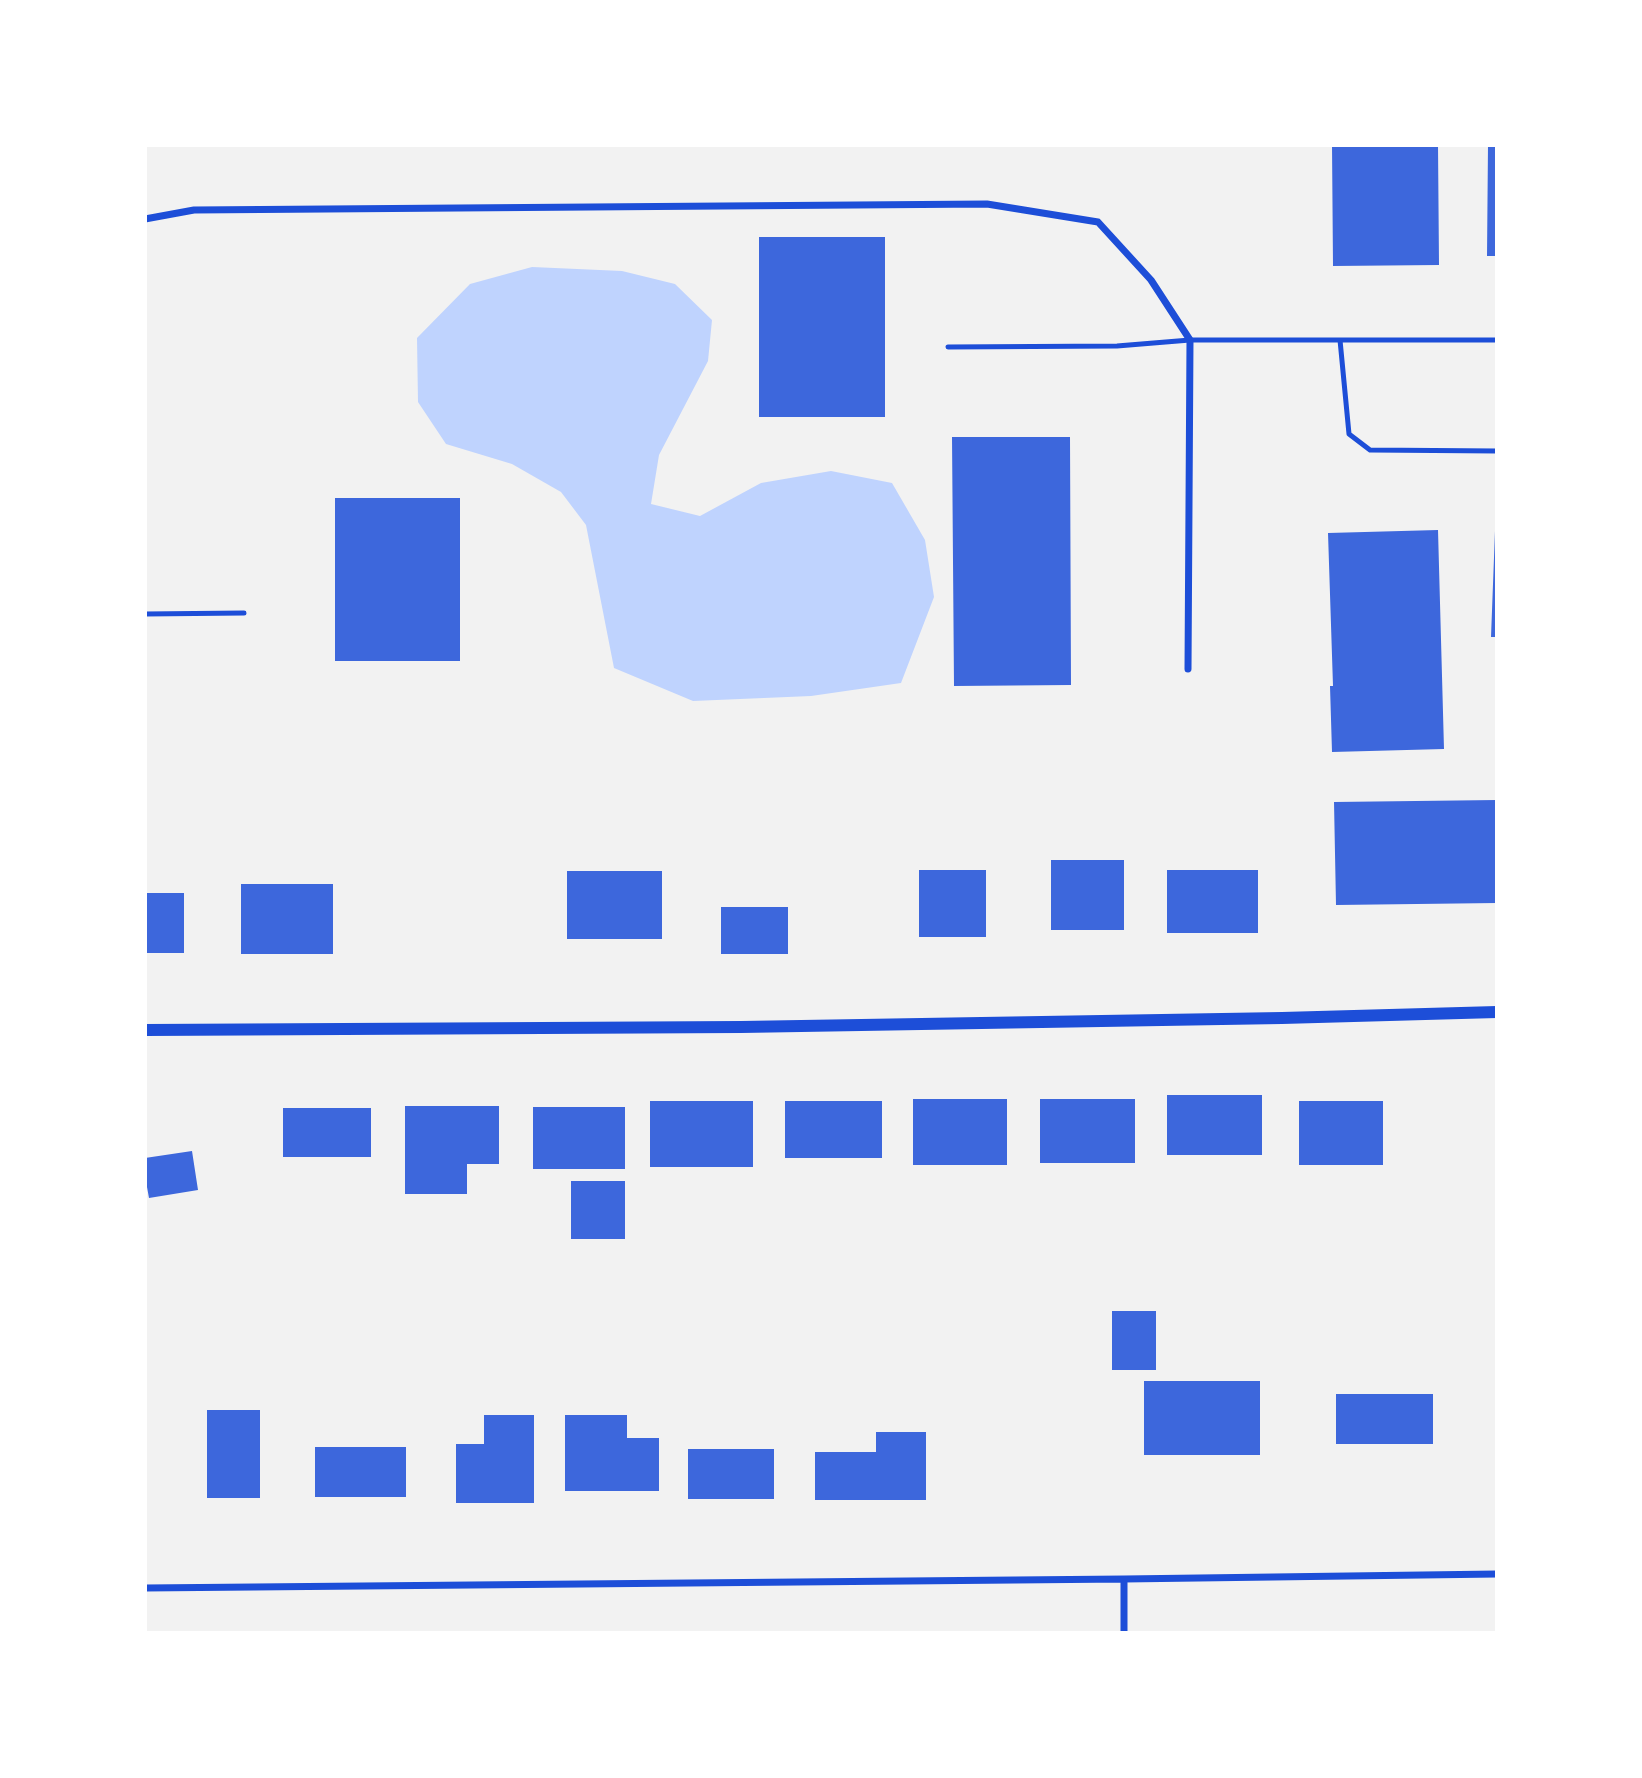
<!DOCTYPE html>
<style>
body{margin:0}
#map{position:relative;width:1642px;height:1778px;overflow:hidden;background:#f2f2f2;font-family:"Open Sans",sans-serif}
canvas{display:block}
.frame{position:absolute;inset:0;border:147px solid #fff;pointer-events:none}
</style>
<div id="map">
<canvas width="1642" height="1778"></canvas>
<div class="frame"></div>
</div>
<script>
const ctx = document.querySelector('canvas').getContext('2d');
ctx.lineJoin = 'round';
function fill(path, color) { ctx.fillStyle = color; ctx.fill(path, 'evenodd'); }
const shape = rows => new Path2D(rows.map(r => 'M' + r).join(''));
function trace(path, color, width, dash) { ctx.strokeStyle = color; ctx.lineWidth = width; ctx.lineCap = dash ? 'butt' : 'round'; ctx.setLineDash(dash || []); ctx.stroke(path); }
const water = shape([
 [532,267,622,271,675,284,712,320,708,361,659,455,651,504,700,516,761,483,831,471,892,483,925,540,934,597,901,683,811,696,693,701,614,668,586,525,561,492,512,464,446,444,418,402,417,338,470,284]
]);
const building = shape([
 [1332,145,1438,145,1439,265,1333,266],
 [1488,145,1497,145,1497,256,1487,256],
 [759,237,885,237,885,417,759,417],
 [952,437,1070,437,1071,685,954,686],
 [335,498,460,498,460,661,335,661],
 [1438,530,1444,749,1332,752,1330,686,1333,686,1328,533],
 [1495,531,1497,531,1497,637,1491,637],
 [1497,800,1497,903,1336,905,1334,802],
 [1051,860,1124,860,1124,930,1051,930],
 [919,870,986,870,986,937,919,937],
 [1167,870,1258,870,1258,933,1167,933],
 [567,871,662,871,662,939,567,939],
 [241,884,333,884,333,954,241,954],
 [145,893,184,893,184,953,145,953],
 [721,907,788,907,788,954,721,954],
 [1167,1095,1262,1095,1262,1155,1167,1155],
 [913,1099,1007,1099,1007,1165,913,1165],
 [1040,1099,1135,1099,1135,1163,1040,1163],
 [650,1101,753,1101,753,1167,650,1167],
 [785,1101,882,1101,882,1158,785,1158],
 [1299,1101,1383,1101,1383,1165,1299,1165],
 [405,1106,499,1106,499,1164,467,1164,467,1194,405,1194],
 [533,1107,625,1107,625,1169,533,1169],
 [283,1108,371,1108,371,1157,283,1157],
 [192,1151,198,1190,149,1198,145,1176,145,1158],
 [571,1181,625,1181,625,1239,571,1239],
 [1112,1311,1156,1311,1156,1370,1112,1370],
 [1144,1381,1260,1381,1260,1455,1144,1455],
 [1336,1394,1433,1394,1433,1444,1336,1444],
 [207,1410,260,1410,260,1498,207,1498],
 [484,1415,534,1415,534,1503,456,1503,456,1444,484,1444],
 [565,1415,627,1415,627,1438,659,1438,659,1491,565,1491],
 [876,1432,926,1432,926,1500,815,1500,815,1452,876,1452],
 [315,1447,406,1447,406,1497,315,1497],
 [688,1449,774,1449,774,1499,688,1499]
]);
const service = shape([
 [1340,340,1349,434,1370,450,1497,451],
 [948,347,1117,346,1190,340,1497,340],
 [145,614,244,613]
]);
const minor = shape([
 [145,219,194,210,987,204,1098,222,1151,280,1190,340,1188,669],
 [1124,1579,1124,1633],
 [145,1588,1124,1579,1497,1574]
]);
const tertiary = shape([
 [145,1030,741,1027,1282,1018,1497,1012]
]);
fill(water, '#bfd3fe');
fill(building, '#3d67dc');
trace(service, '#1d4ed8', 5);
trace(minor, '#1d4ed8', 7);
trace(tertiary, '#1d4ed8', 12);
</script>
